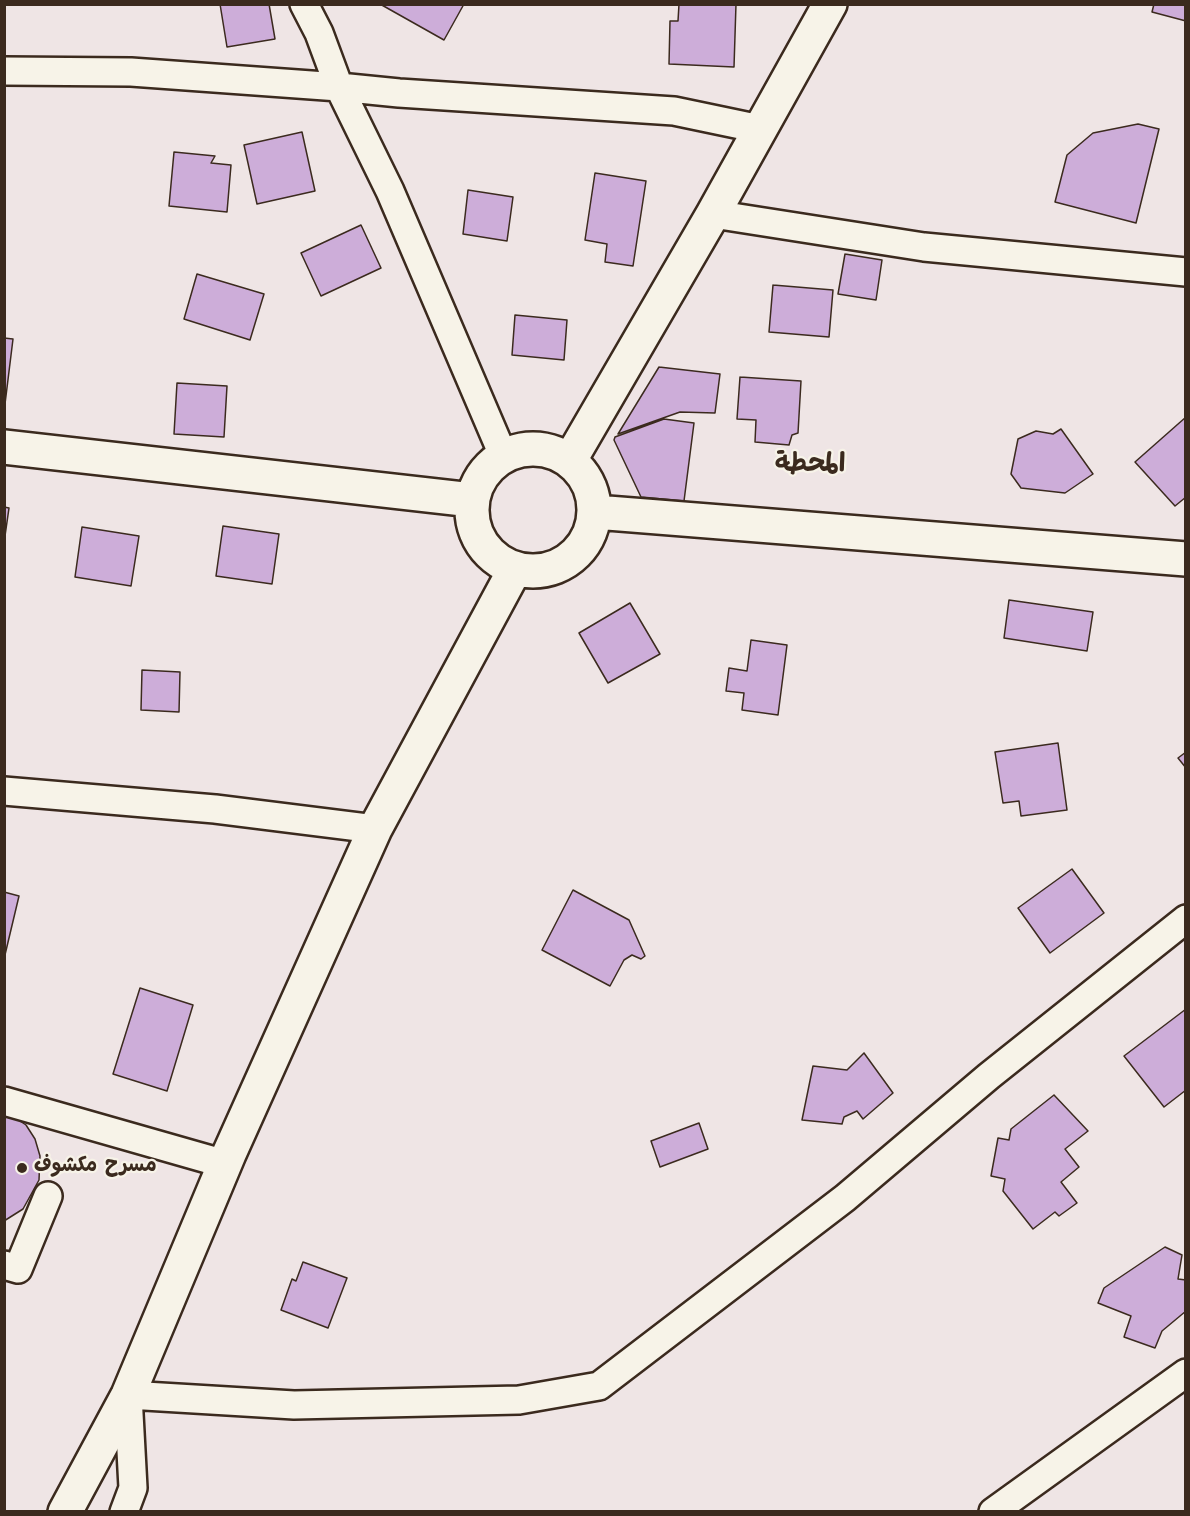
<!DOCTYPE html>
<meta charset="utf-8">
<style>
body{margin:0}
#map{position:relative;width:1190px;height:1516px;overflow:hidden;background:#efe5e5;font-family:Kalam,sans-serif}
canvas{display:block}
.frame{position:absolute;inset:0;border:6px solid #3b2a1e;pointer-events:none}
</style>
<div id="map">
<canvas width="1190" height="1516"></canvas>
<div class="frame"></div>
</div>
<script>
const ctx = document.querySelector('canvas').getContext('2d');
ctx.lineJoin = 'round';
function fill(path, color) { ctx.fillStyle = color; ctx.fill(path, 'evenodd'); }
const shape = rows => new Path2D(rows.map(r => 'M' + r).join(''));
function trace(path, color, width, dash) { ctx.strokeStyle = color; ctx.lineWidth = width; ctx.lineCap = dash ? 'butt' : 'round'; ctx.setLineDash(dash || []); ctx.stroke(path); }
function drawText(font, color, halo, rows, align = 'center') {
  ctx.font = font + ' Kalam,"Playpen Sans Arabic",sans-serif'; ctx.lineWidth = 4.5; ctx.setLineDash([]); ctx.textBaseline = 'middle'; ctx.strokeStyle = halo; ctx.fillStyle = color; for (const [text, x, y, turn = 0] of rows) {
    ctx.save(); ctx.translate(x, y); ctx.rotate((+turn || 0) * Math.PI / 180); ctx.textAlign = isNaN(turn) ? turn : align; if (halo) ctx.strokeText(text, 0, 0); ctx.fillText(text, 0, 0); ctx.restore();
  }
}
const building = shape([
 [220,4,269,4,275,39,227,47,220,4],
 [380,4,464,4,444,40,380,4],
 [679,4,736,4,734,67,669,64,670,21,678,21,679,4],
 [1154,4,1186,4,1186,21,1152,12,1154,4],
 [1138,124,1159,129,1136,223,1055,202,1067,155,1093,133,1138,124],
 [302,132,315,191,257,204,244,145,302,132],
 [174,152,215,156,211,163,231,165,227,212,169,206,174,152],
 [595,173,646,181,633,266,605,262,607,244,585,240,595,173],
 [468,190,513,197,507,241,463,234,468,190],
 [361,225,381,268,321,296,301,253,361,225],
 [845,254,882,260,876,300,838,294,845,254],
 [197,274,264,294,250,340,184,319,197,274],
 [773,285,833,290,829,337,769,332,773,285],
 [515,315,567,320,564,360,512,355,515,315],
 [4,338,13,339,5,404,4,404,4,338],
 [659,367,720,374,715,413,680,412,618,434,659,367],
 [740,377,801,381,798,433,792,435,789,445,755,442,756,420,737,419,740,377],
 [177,383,227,386,224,437,174,434,177,383],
 [1186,417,1186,497,1175,506,1135,462,1186,417],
 [664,419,694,423,684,501,641,497,614,440,615,437,664,419],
 [1061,429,1093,474,1065,493,1021,488,1011,474,1018,439,1036,431,1053,434,1061,429],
 [4,507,9,508,4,543,4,507],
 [223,526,279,534,272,584,216,576,223,526],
 [82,527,139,536,131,586,75,577,82,527],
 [1009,600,1093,612,1087,651,1004,638,1009,600],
 [630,603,660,654,608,683,579,633,630,603],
 [751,640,787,645,778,715,742,710,744,693,726,691,729,668,747,671,751,640],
 [142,670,180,672,179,712,141,710,142,670],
 [1058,743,1067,810,1021,816,1019,801,1003,803,995,752,1058,743],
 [1186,752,1186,768,1178,758,1186,752],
 [1072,869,1104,913,1050,953,1018,908,1072,869],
 [573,890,629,920,645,956,641,959,632,955,624,960,610,986,542,950,573,890],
 [4,892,19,896,4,959,4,892],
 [140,988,193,1005,167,1091,113,1074,140,988],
 [1186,1009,1186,1090,1164,1107,1124,1056,1186,1009],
 [864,1053,893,1093,863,1119,857,1111,844,1117,842,1124,802,1120,813,1066,847,1070,864,1053],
 [1054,1095,1088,1131,1065,1149,1079,1167,1061,1182,1077,1203,1059,1216,1055,1212,1033,1229,1003,1191,1005,1179,991,1176,998,1138,1009,1140,1011,1129,1054,1095],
 [8,1113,26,1125,35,1139,40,1156,39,1180,23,1209,4,1221,4,1118,8,1113],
 [699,1123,708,1149,660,1167,651,1141,699,1123],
 [1165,1247,1182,1255,1178,1279,1186,1280,1186,1311,1162,1331,1155,1348,1124,1337,1131,1316,1098,1303,1104,1288,1165,1247],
 [303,1262,347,1278,328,1328,281,1310,292,1279,296,1281,303,1262]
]);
const minor = shape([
 [304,4,319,33,339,87,390,191,503,455],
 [4,71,131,72,339,87,399,93,674,111,760,129],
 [713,214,924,247,1186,272],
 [4,791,215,809,375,829],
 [4,1101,225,1164],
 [4,1265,18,1269,48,1196],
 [124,1512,133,1488,128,1395,294,1405,519,1400,599,1386,845,1198,989,1076,1186,919],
 [993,1512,1186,1373]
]);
const tertiary = shape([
 [4,447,472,500],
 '472 510a61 61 0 1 1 122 0a61 61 0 1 1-122 0Z',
 [570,460,713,214,830,4],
 [595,512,1186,559],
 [65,1512,128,1395,229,1154,375,829,515,569]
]);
const markers = [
 [22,1168,6,"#3b2a1e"]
];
const poiNames = [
 ["مسرح مكشوف",34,1168]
];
const districtNames = [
 ["المحطة",810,467]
];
fill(building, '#cdadd9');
trace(building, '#3b2a1e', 1.5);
trace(minor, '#3b2a1e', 32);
trace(tertiary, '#3b2a1e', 38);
trace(minor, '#f7f3e8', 27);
trace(tertiary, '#f7f3e8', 33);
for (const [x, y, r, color] of markers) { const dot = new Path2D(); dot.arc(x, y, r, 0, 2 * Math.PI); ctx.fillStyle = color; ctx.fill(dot); trace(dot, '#f7f3e8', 2); }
drawText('bold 20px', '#3b2a1e', '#f7f3e8', poiNames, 'left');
drawText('bold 26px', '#3b2a1e', '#f7f3e8', districtNames);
</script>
